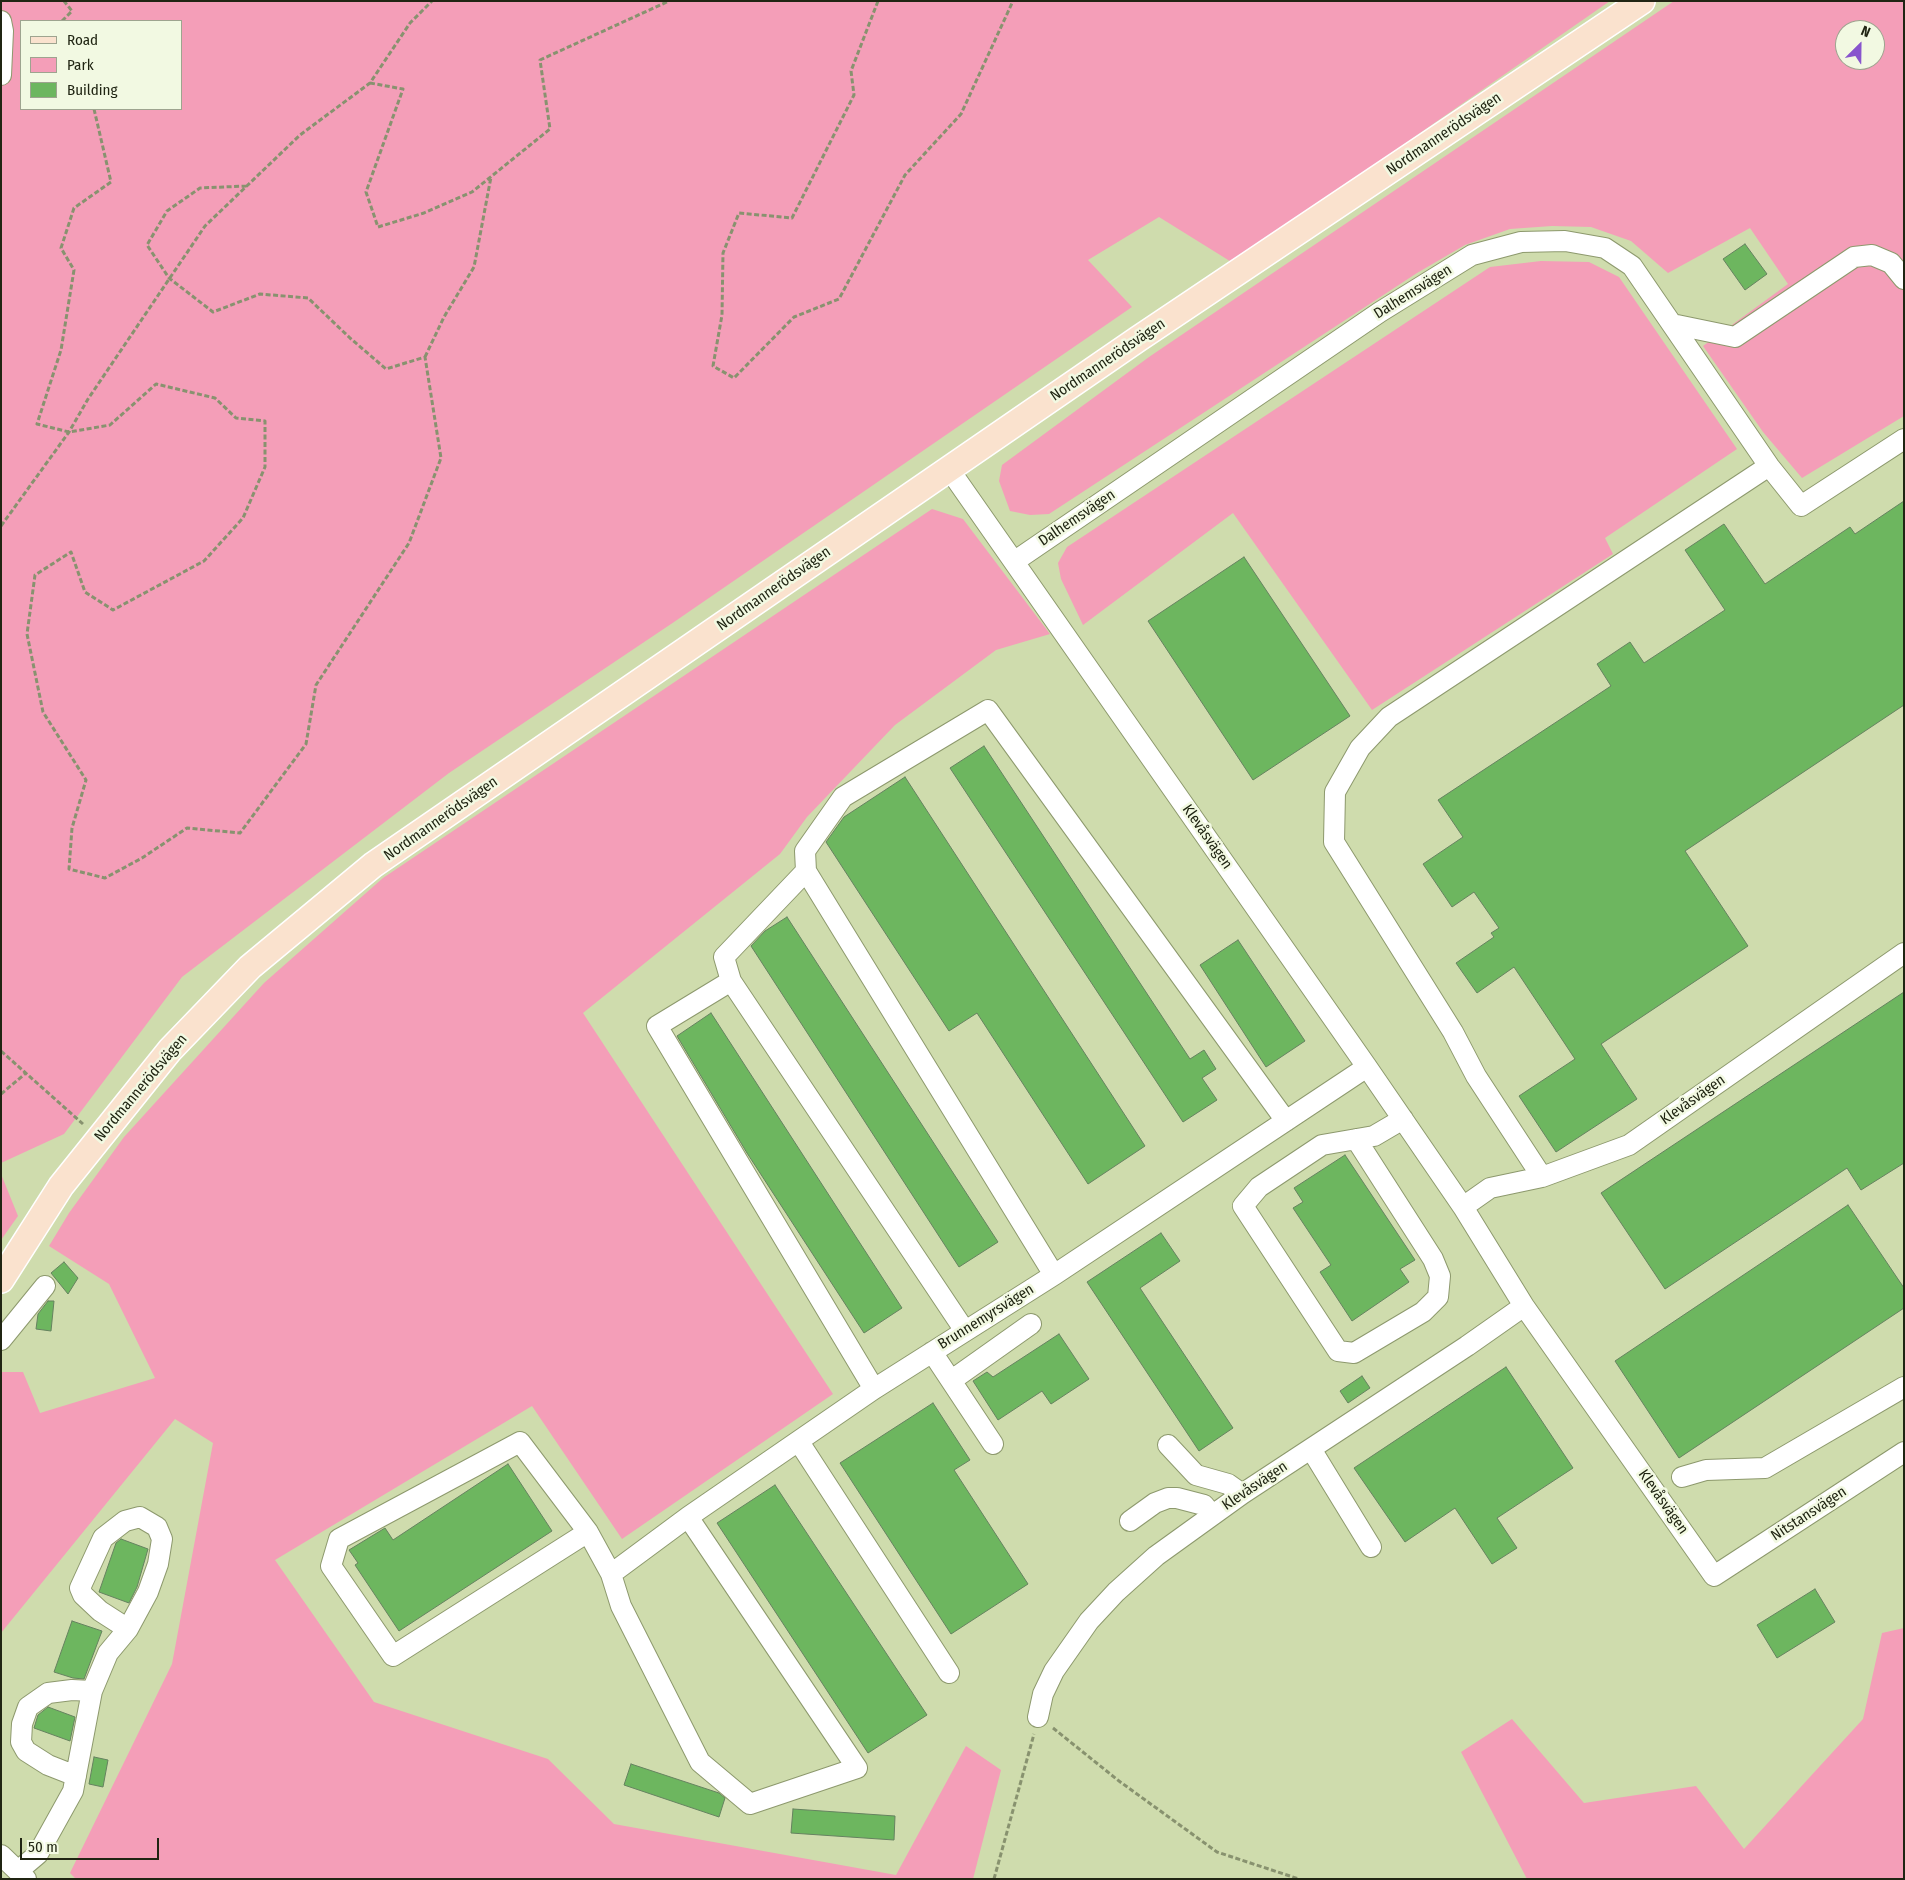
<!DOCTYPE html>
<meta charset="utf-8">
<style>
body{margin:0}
#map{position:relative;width:1905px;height:1880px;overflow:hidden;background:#cfdcad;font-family:"Fira Sans Condensed",sans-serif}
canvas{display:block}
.frame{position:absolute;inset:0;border:2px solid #202513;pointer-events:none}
.legend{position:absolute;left:20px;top:20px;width:162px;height:90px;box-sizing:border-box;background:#f2f9e2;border:1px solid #9ea48f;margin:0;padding:6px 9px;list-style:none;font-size:15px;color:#202513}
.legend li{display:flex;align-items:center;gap:10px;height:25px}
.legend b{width:25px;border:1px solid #9ea48f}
.north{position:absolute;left:1835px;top:20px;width:50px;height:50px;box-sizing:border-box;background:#f2f9e2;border:1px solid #9ea48f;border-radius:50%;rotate:23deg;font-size:14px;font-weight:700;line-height:20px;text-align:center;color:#202513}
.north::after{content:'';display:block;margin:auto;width:18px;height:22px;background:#8855cd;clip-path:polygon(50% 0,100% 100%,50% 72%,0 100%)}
.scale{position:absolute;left:20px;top:1838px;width:139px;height:22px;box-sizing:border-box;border:2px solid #202513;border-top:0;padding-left:6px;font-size:15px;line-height:18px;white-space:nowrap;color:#202513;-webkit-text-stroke:4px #f2f9e2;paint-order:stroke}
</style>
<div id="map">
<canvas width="1905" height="1880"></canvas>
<div class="frame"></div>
<ul class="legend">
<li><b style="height:6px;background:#fae2ce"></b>Road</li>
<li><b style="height:14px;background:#f49eb8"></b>Park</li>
<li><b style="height:14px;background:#6db65f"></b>Building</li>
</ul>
<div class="north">N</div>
<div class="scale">50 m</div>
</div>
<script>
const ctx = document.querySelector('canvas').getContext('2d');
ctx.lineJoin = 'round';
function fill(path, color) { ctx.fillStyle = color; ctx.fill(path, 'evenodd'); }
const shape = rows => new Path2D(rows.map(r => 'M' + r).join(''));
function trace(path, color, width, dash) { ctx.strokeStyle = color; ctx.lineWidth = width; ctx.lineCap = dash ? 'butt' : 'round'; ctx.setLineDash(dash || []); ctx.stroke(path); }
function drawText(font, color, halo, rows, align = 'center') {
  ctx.font = font + ' "Fira Sans Condensed",sans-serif'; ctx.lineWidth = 5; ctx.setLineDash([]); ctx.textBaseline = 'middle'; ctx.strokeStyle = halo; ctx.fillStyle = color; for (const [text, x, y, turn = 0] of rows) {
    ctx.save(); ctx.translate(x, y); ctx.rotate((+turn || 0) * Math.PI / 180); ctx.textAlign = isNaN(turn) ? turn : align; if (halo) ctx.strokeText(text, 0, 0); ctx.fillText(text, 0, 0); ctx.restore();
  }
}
const green = shape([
 [1,1,1610,1,1233,263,1159,217,1088,260,1132,307,674,622,449,773,182,977,64,1134,1,1163],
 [21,21,181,21,181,109,21,109],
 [1674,1,1904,1,1904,416,1802,478,1763,432,1703,346,1788,284,1750,228,1668,273,1631,241,1591,227,1552,226,1510,229,1465,245,1417,273,1049,514,1030,515,1010,511,999,481,1002,465,1149,357],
 [1845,30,1875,30,1875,60,1845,60],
 [1541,261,1589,262,1619,277,1737,449,1605,538,1613,554,1372,710,1233,513,1083,625,1061,579,1058,563,1067,547,1490,267],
 [932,509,963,519,1050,634,996,650,895,725,807,817,780,854,583,1013,833,1394,622,1539,532,1406,275,1560,374,1702,548,1759,614,1824,896,1875,966,1746,1001,1770,973,1879,76,1879,70,1873,172,1664,213,1443,175,1419,1,1633,1,1372,23,1372,40,1413,155,1378,109,1284,49,1246,69,1213,124,1137,264,983,383,878],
 [1,1174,18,1216,1,1240],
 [1904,1628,1904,1879,1527,1879,1461,1752,1512,1719,1584,1803,1696,1786,1744,1849,1863,1719,1882,1633]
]);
const building = shape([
 [1745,244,1767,274,1745,290,1723,259,1745,244],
 [1904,501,1904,705,1685,851,1748,946,1601,1044,1637,1099,1556,1152,1519,1096,1575,1059,1514,967,1477,993,1456,963,1494,937,1491,933,1499,928,1474,892,1452,907,1423,864,1463,837,1438,800,1611,686,1597,664,1630,642,1644,663,1725,610,1685,550,1724,524,1765,584,1850,527,1855,534,1904,501],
 [1244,557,1350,716,1253,780,1148,621,1244,557],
 [984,746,1190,1059,1204,1050,1216,1069,1202,1078,1217,1100,1183,1122,950,768,984,746],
 [905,777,1145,1146,1088,1184,977,1013,949,1031,826,842,844,817,905,777],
 [787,917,998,1242,959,1267,751,946,765,931,787,917],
 [1238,940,1305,1041,1266,1067,1200,965,1238,940],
 [1904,992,1904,1163,1861,1190,1847,1168,1665,1289,1601,1193,1904,992],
 [711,1013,902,1308,864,1333,747,1153,677,1036,711,1013],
 [1345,1155,1415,1260,1400,1269,1409,1282,1352,1321,1320,1272,1331,1265,1293,1208,1303,1202,1294,1188,1345,1155],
 [1848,1205,1904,1288,1904,1308,1679,1458,1615,1361,1848,1205],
 [1161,1233,1180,1261,1140,1288,1233,1428,1199,1451,1087,1282,1161,1233],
 [64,1262,78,1278,68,1294,51,1273,64,1262],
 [48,1301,54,1301,51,1331,36,1329,38,1314,48,1301],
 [1059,1334,1089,1379,1051,1404,1042,1391,998,1420,973,1381,987,1372,993,1377,1059,1334],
 [1506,1367,1573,1468,1497,1518,1517,1548,1492,1564,1455,1508,1405,1542,1354,1468,1506,1367],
 [1362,1376,1370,1388,1348,1403,1340,1391,1362,1376],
 [933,1403,970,1460,954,1470,1028,1584,951,1634,840,1463,933,1403],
 [508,1464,552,1531,399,1631,355,1565,358,1563,349,1550,385,1528,393,1540,508,1464],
 [775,1485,927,1715,868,1753,717,1523,775,1485],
 [121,1539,148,1549,137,1587,129,1603,99,1592,116,1543,121,1539],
 [1815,1589,1835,1622,1777,1658,1757,1625,1815,1589],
 [72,1621,102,1631,84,1679,73,1678,54,1672,72,1621],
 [48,1707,75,1717,70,1741,34,1728,38,1715,48,1707],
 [94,1757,108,1760,103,1787,89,1784,94,1757],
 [631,1764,719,1793,725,1798,719,1817,624,1785,631,1764],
 [793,1809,895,1816,894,1840,791,1833,793,1809]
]);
const path = shape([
 [878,1,851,71,854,95,792,218,739,213,723,253,722,315,713,366,734,378,794,317,839,299,905,175,961,114,1013,1],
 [62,21,72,11,64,1],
 [370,83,403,89,366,192,378,227,424,213,472,192,550,129,540,60,669,1],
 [94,109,111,182,74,208,61,248,74,270,61,350,37,424,69,432,110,425,156,384,215,398,236,418,265,421,265,467,243,518,204,561,113,610,85,592,71,552,35,575,27,634,43,712,86,780,72,828,69,869,105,878,142,858,187,828,240,833,306,744,316,685,409,543,441,458,425,357,386,369,350,338,308,298,260,294,213,312,169,278,147,245,167,211,200,188,247,186],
 [425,357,444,317,474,267,491,177],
 [1,526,69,432,88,399,205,226,300,135,370,83,410,23,432,1],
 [1,1051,83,1124],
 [1,1094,26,1073],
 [1053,1728,1119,1781,1217,1852,1299,1879],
 [994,1879,1034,1734]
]);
const minor = shape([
 [1,21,3,31,1,75],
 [1672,324,1735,337,1854,257,1872,255,1891,263,1904,279],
 [949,469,1367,1067,1463,1207,1524,1306,1714,1576,1904,1452],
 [1015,561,1380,312,1472,255,1521,242,1565,241,1605,248,1632,266,1769,466,1801,506,1904,439],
 [806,871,805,851,843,797,988,710,1286,1121],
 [731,981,724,957,806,871,1054,1275],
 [1356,1139,1433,1259,1440,1276,1438,1297,1423,1312,1354,1353,1338,1351,1243,1206,1259,1187,1322,1145,1374,1136,1403,1119],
 [1542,1177,1476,1076,1453,1032,1334,842,1335,792,1360,748,1389,717,1769,466],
 [1463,1207,1490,1188,1542,1177,1629,1145,1904,953],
 [1,1340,45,1286],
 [932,1352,993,1444],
 [952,1380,1031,1324],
 [874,1389,657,1026,731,981,965,1331],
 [799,1442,949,1673],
 [1168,1445,1196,1475,1228,1484,1242,1494],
 [1311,1449,1371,1547],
 [1682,1477,1706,1470,1765,1468,1904,1387],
 [1130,1521,1155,1503,1168,1498,1177,1498,1204,1505,1212,1515],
 [588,1532,393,1656,331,1566,339,1539,520,1442,588,1532,611,1574,621,1606,700,1762,750,1804,857,1768,688,1517],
 [611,1574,688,1517,874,1389,1054,1275,1367,1067],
 [1038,1717,1043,1694,1054,1671,1089,1621,1116,1592,1156,1556,1242,1494,1467,1346,1524,1306],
 [76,1776,48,1765,26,1751,21,1742,22,1724,28,1707,48,1693,72,1690,92,1691],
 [1,1855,26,1879],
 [18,1871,38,1854,73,1791,92,1691,108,1653,128,1629,148,1592,158,1564,162,1539,157,1527,140,1517,125,1521,103,1538,80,1588,83,1595,100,1611,128,1629]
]);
const major = shape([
 [1,1280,61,1186,170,1050,250,967,373,865,1138,339,1642,1]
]);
const streetNames = [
 ["Nordmannerödsvägen",1444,134,-34],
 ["Dalhemsvägen",1413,292,-32],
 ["Nordmannerödsvägen",1108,360,-34],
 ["Dalhemsvägen",1077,518,-34],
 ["Nordmannerödsvägen",774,589,-35],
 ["Nordmannerödsvägen",441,819,-35],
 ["Klevåsvägen",1207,837,55],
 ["Nordmannerödsvägen",141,1088,-50],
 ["Klevåsvägen",1693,1100,-35],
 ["Brunnemyrsvägen",986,1317,-32],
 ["Klevåsvägen",1255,1486,-34],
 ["Klevåsvägen",1663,1502,55],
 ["Nitstansvägen",1809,1514,-33]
];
fill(green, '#f49eb8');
fill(building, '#6db65f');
trace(building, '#65825f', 1);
trace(minor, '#8d996d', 22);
trace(major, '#fff', 28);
trace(path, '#88926f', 3, [5, 2.5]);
trace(minor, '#fff', 20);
trace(major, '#fae2ce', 25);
drawText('15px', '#202513', '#f2f9e2', streetNames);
</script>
